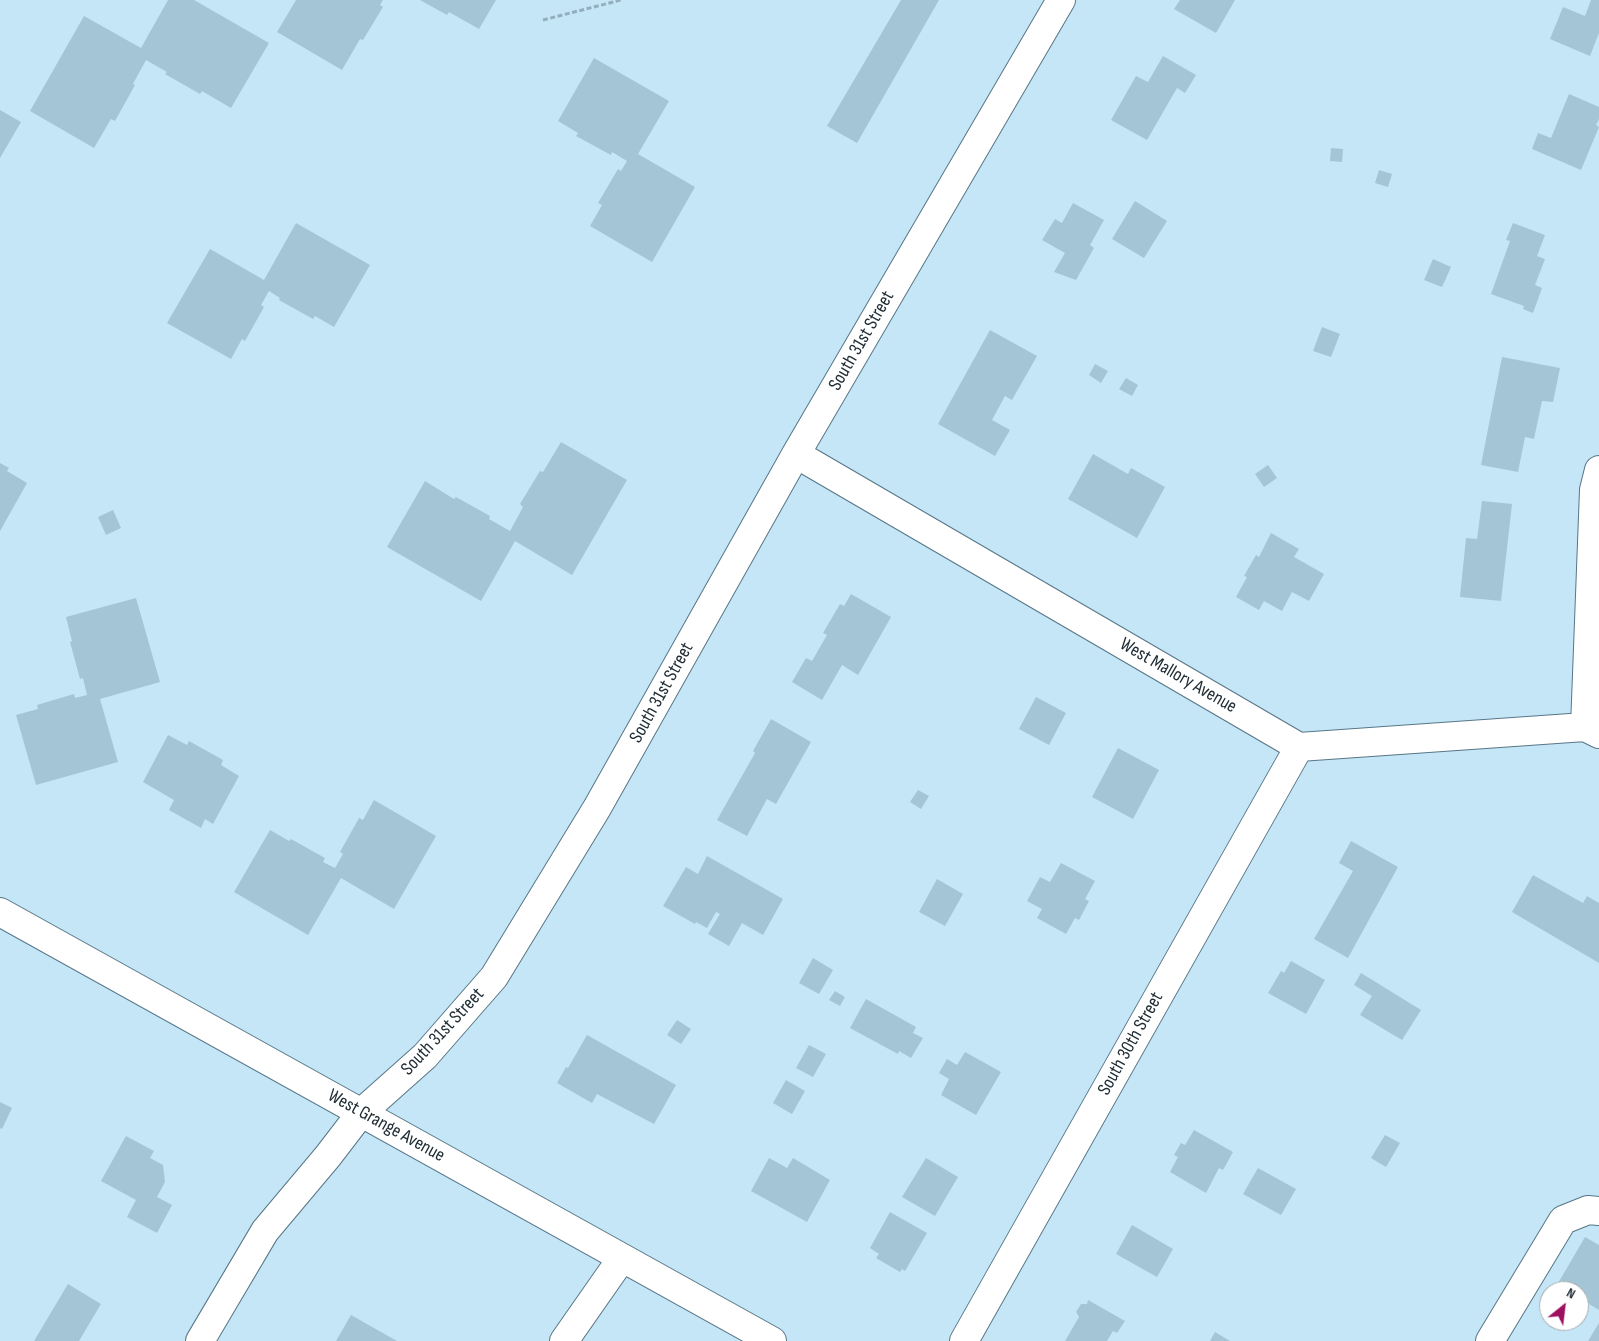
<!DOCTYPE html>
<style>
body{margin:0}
#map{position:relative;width:1599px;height:1341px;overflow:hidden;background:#c4e6f7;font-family:"Sofia Sans Condensed",sans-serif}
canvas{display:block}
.north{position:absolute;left:1539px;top:1281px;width:50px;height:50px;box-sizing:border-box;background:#fff;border:1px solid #a6abae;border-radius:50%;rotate:29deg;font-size:14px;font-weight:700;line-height:20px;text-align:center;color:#212e35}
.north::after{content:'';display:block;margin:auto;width:18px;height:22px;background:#9e115e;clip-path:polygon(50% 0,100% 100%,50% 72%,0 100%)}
</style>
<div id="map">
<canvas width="1599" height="1341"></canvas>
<div class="north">N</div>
</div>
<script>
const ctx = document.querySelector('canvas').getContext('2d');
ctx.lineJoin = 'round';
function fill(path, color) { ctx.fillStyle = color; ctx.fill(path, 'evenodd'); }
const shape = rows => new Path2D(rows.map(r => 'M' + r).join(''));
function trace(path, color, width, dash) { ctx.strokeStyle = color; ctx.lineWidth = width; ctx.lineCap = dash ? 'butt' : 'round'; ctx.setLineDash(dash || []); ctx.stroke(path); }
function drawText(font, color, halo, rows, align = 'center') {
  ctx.font = font + ' "Sofia Sans Condensed",sans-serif'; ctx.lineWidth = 4; ctx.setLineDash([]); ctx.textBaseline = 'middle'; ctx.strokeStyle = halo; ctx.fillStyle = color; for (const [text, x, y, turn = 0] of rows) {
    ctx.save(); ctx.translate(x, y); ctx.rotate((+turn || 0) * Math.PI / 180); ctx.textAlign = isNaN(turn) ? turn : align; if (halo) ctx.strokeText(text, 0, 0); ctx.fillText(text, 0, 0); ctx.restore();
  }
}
const building = shape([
 [168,0,194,0,269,43,231,108,202,91,200,94,165,74,167,72,146,60,133,84,135,85,115,121,111,119,94,148,30,111,84,16,141,48],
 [296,0,383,0,380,5,383,7,363,40,360,39,342,70,277,32],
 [420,0,496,0,479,29,449,12,447,15],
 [901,0,939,0,857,143,827,126],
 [1180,0,1235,0,1216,33,1174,9],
 [1591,0,1599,0,1599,33,1590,56,1550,39,1563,7,1585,16],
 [1163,56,1196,75,1185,93,1177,88,1147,140,1111,120,1136,76,1148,82],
 [594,58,669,101,638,154,695,187,652,262,590,226,602,205,598,203,618,169,621,171,627,161,612,152,611,155,576,136,578,133,558,121],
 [1569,94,1599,107,1599,119,1596,125,1599,127,1581,170,1532,149,1538,133,1551,138],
 [0,110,21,122,0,158],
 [1331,148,1343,149,1342,162,1330,161],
 [1379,170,1392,174,1388,187,1375,183],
 [1135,201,1167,221,1144,258,1112,239],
 [1073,203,1104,220,1090,245,1094,248,1076,280,1054,272,1065,253,1042,240,1055,219,1062,223],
 [296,223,370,265,334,327,315,316,313,319,279,300,280,298,269,291,261,305,264,307,245,341,242,339,231,359,167,323,210,249,264,280],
 [1513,223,1545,235,1537,256,1545,259,1535,285,1542,288,1533,313,1523,309,1524,306,1491,294,1510,241,1506,240],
 [1433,259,1451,267,1442,287,1424,280],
 [1322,327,1340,334,1331,357,1313,351],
 [990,330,1037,356,1012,400,1005,396,992,420,1010,430,995,456,938,424],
 [1502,357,1560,368,1553,402,1542,401,1534,439,1525,437,1518,472,1481,465],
 [1095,364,1108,371,1101,383,1089,375],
 [1126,378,1138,385,1132,396,1119,389],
 [561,442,627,480,572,575,515,541,481,601,387,547,425,481,454,499,456,497,490,516,489,519,510,531,523,507,520,504,540,471,543,472],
 [1093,454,1128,474,1131,468,1165,487,1137,538,1068,499],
 [0,463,9,468,7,471,27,483,0,531],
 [1268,465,1277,478,1264,487,1255,474],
 [1482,501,1512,504,1501,601,1460,597,1466,538,1477,539],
 [113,510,121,528,106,535,98,517],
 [1271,533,1299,549,1294,557,1324,574,1309,601,1292,592,1282,611,1264,601,1259,610,1236,597,1247,577,1244,576,1256,555,1259,557],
 [851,594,891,617,858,675,842,665,822,700,792,682,806,658,812,661,827,635,823,633,840,604,844,606],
 [136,598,160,682,100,699,118,762,36,785,16,715,38,709,37,705,74,694,75,698,87,695,83,678,80,679,70,642,72,641,66,617],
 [1036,697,1066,713,1049,745,1019,729],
 [771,719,811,742,776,804,767,799,747,836,717,820,755,753,753,751],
 [168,735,187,745,189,741,223,760,221,765,239,776,213,824,205,819,201,828,169,810,174,800,143,782],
 [1118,748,1159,770,1133,819,1092,797],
 [918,790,929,796,921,809,910,802],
 [374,800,436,836,394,909,341,878,308,935,234,892,270,830,289,841,291,839,325,858,323,862,335,868,343,854,340,852,359,818,363,820],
 [1351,841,1398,867,1348,958,1314,939,1353,871,1339,863],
 [707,856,783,899,763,935,742,923,729,946,708,934,720,914,716,912,707,928,696,922,695,924,663,906,686,867,698,874],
 [1061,863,1095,881,1085,899,1089,901,1079,920,1075,918,1066,934,1037,918,1042,909,1027,901,1040,877,1050,882],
 [1533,875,1583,903,1587,896,1599,903,1599,963,1512,912],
 [937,879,963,894,945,926,919,912],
 [813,958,833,970,819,994,799,983],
 [1291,961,1325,980,1306,1014,1268,993,1281,971,1284,973],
 [1361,973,1421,1010,1402,1040,1360,1015,1372,996,1354,985],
 [835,991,845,997,840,1006,829,1000],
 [866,999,916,1027,913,1033,923,1038,911,1058,899,1051,898,1054,850,1028],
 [677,1020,691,1029,681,1044,667,1035],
 [587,1035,676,1085,654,1124,597,1094,592,1103,557,1083,566,1067,568,1068],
 [809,1045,826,1054,813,1077,796,1068],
 [965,1052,1001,1072,976,1115,941,1095,949,1079,939,1073,947,1059,957,1065],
 [786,1080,805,1091,792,1114,773,1103],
 [0,1102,12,1108,2,1129,0,1128],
 [1194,1130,1233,1152,1223,1170,1219,1168,1206,1193,1170,1172,1178,1157,1174,1155,1181,1143,1185,1145],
 [1385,1135,1400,1143,1386,1167,1371,1158],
 [126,1136,154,1151,150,1158,163,1165,165,1182,157,1197,172,1205,157,1233,127,1217,136,1200,101,1181],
 [769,1158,787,1168,793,1158,830,1180,807,1222,751,1191],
 [926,1158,958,1177,935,1216,902,1197],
 [1258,1168,1296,1189,1281,1215,1243,1194],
 [890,1212,927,1233,905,1271,902,1269,900,1272,876,1258,879,1254,870,1248],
 [1132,1225,1173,1249,1157,1277,1116,1254],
 [1585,1237,1599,1245,1599,1310,1579,1298,1579,1291,1567,1291,1557,1285],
 [68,1284,101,1304,79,1341,34,1341],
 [1088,1300,1125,1321,1117,1333,1113,1331,1107,1341,1065,1341,1079,1317,1076,1312,1081,1304,1087,1304],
 [351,1315,397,1341,336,1341],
 [1599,1323,1599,1341,1588,1341],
 [1215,1332,1230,1341,1210,1341]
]);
const path = shape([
 [543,20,621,0]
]);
const minor = shape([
 [796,454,1299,747,1585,727,1599,734],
 [1585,727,1594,490,1599,470],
 [0,912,772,1341],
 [200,1341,265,1231,328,1156,361,1113,425,1056,494,977,597,808,796,454,1061,0],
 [564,1341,622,1258],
 [964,1341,1299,747],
 [1490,1341,1563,1220,1588,1210,1599,1211]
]);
const streetNames = [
 ["South 31st Street",862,341,-60],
 ["West Mallory Avenue",1178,676,30],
 ["South 31st Street",662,693,-61],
 ["South 31st Street",443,1032,-47],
 ["South 30th Street",1131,1044,-61],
 ["West Grange Avenue",386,1126,29]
];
fill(building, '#a4c5d6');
trace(minor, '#587686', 30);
trace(path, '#93aebc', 3, [5, 2.5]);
trace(minor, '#fff', 28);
drawText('19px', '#212e35', '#fff', streetNames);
</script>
